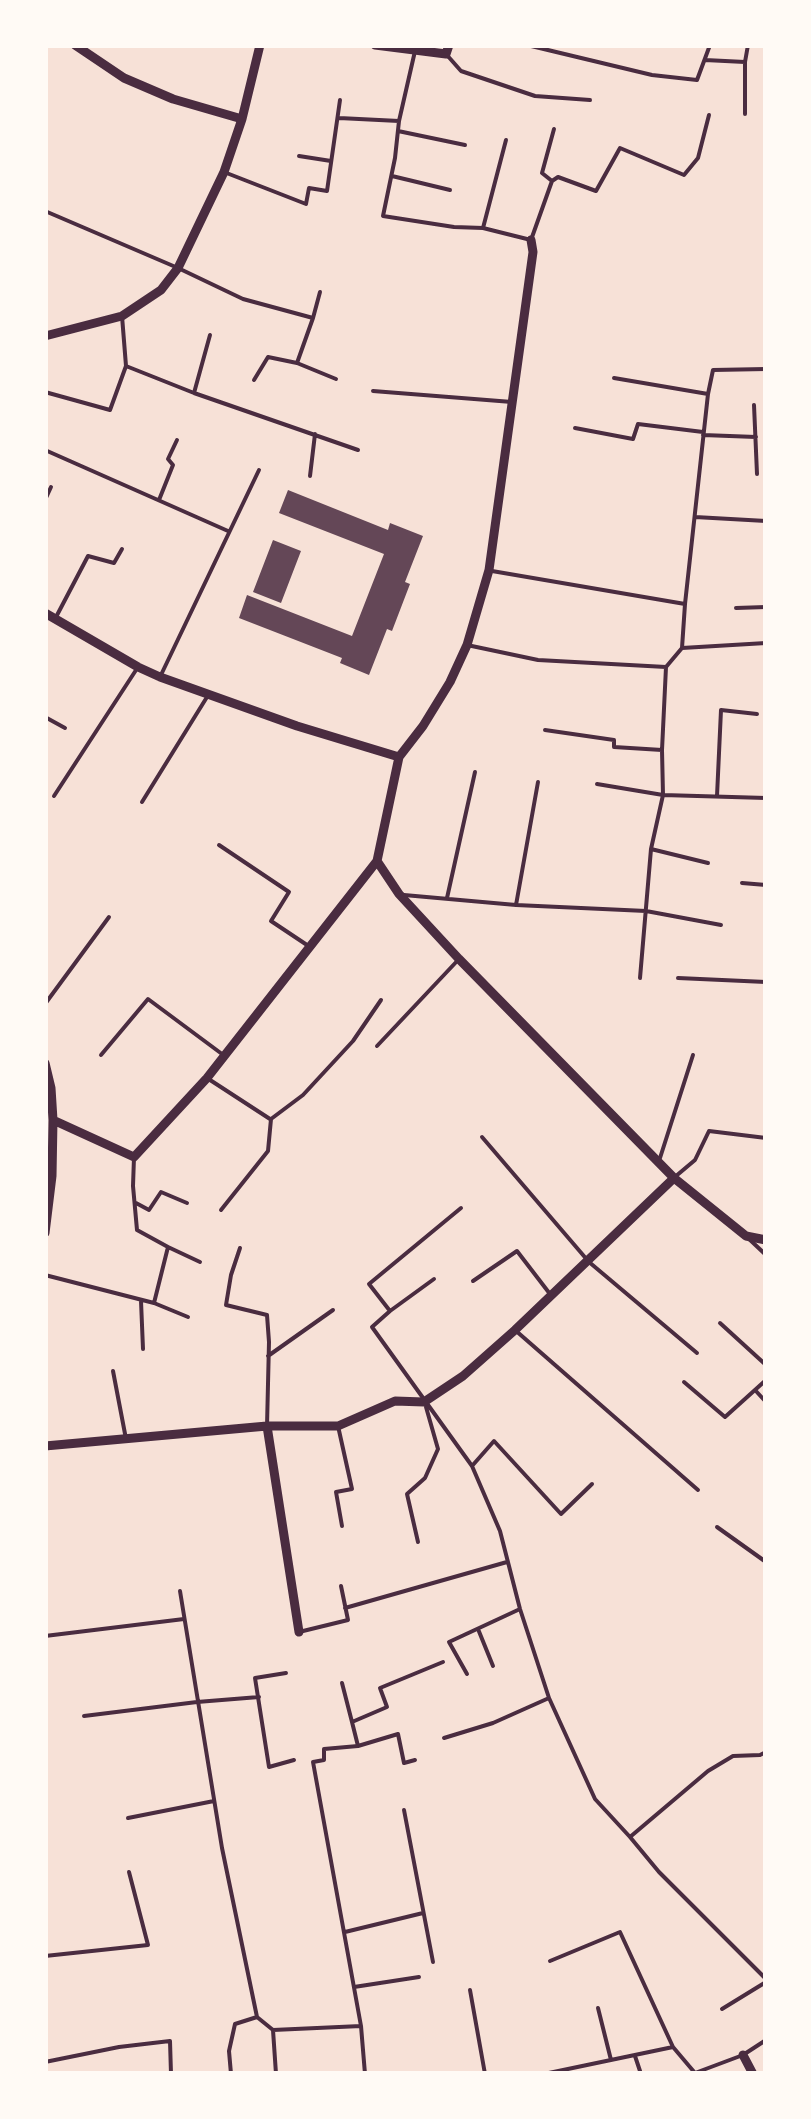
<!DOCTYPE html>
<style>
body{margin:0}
#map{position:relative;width:811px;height:2119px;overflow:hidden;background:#f7e1d7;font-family:Roboto,sans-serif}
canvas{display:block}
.frame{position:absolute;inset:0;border:48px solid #fffaf5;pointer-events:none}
</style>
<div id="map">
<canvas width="811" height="2119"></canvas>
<div class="frame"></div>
</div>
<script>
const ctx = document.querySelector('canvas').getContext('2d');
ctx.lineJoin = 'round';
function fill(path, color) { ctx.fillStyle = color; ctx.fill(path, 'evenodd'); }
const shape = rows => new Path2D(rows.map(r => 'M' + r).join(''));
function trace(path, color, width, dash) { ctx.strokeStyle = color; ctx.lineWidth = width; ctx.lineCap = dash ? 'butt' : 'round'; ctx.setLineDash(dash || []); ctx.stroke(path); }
const building = shape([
 [288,490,388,530,390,523,423,536,405,582,410,584,392,631,387,629,369,675,340,663,342,658,239,618,247,595,352,636,384,554,279,513],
 [273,540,301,551,281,603,253,592]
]);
const service = shape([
 [527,45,652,75,697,80,710,45],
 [415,51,399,121,395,158,383,216,454,227,483,228,531,240,552,181],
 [446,54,461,71,535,96,590,100],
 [705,60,745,62],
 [745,114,745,62,748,45],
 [339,118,399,121],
 [398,131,465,145],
 [299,156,331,161],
 [224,172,306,204,309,188,327,191,340,100],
 [392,176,450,190],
 [552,181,558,177,596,191,620,148,684,175,698,158,709,115],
 [552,181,542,173,554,129],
 [45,211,178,268,243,299,313,318,297,363],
 [483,228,506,140],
 [122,316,126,366,194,393,358,450],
 [313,318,320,292],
 [614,378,708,394],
 [254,380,268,357,297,363,336,379],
 [373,391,512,402],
 [45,392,110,410,126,366],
 [194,393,210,335],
 [754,405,757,474],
 [575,428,633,439,638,424,703,432],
 [703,435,756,437],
 [45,450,228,531],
 [310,476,315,434],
 [45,500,51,487],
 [159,500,173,465,168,459,177,440],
 [695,517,766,521],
 [492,571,685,604],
 [736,608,766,607],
 [55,619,88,556,114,563,122,549],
 [467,645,538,660,666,667],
 [682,648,766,643],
 [160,677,259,470],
 [45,717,65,728],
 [545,730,614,740,614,747,662,750],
 [597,784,663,795,766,798],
 [54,796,138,667],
 [717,796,721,710,757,714],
 [142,802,207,697],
 [219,845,289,892,271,921,307,945],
 [651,849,708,863],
 [742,883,766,885],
 [404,895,516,905,646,911,721,925],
 [447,898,475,772],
 [516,905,538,782],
 [640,978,651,849,663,795,662,750,666,667,682,648,685,604,708,394,713,370,766,369],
 [678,978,766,982],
 [45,1004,109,917],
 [377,1046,459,959],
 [101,1055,148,999,222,1054],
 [207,1078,270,1119],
 [482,1137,589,1262,697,1353],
 [134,1157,133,1186,137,1230,168,1247,154,1303],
 [660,1158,693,1055],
 [676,1176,695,1160,709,1131,766,1138],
 [136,1203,149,1210,161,1192,187,1203],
 [461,1208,369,1284,390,1311,372,1327,472,1466,500,1531,520,1609,549,1698,595,1799,630,1837,659,1872,766,1979],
 [221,1210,268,1151,271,1119,303,1095,353,1041,381,1000],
 [748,1238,766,1255],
 [168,1247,200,1262],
 [240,1248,231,1275,226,1305,267,1315,269,1342,267,1426],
 [45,1275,154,1303,188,1317],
 [473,1281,517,1251,550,1294],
 [141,1301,143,1349],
 [390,1311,434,1279],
 [720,1323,766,1365],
 [515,1330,698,1490],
 [268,1356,333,1310],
 [113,1371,126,1439],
 [684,1382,725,1417,766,1380],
 [755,1390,766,1402],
 [338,1426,352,1489,336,1492,342,1526],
 [472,1466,494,1441,561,1514,592,1484],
 [717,1527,766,1562],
 [418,1542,407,1494,425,1478,438,1449,426,1407],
 [180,1591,222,1848,257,2017,273,2030,361,2026],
 [345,1608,507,1562],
 [478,1629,493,1666],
 [299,1632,348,1620,341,1586],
 [45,1636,184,1619],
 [286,1673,255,1678,269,1767,294,1760],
 [467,1674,449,1642,520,1609],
 [342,1683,352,1722,387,1707,380,1688,443,1662],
 [84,1716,197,1702,259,1697],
 [352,1722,358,1746],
 [444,1738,493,1723,549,1698],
 [404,1810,433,1962],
 [128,1818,214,1801],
 [630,1837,708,1771,733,1756,760,1755,766,1752],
 [345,1932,423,1913],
 [45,1956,148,1945,129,1872],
 [550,1961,620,1932,673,2047],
 [354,1987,419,1977],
 [470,1990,485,2074],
 [598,2008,611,2060],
 [722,2009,766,1982],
 [273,2030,276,2074],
 [635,2056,641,2074],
 [45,2062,119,2047,170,2041,171,2074],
 [231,2074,229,2051,235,2024,257,2017],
 [365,2074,361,2026,313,1762,324,1760,324,1749,358,1746,398,1734,404,1763,415,1760],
 [544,2074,673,2047,695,2073,743,2055,766,2040]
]);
const minor = shape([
 [75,45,124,78,173,99,242,119],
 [375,45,446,54,449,45],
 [45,336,122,316,161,290,178,268,224,172,242,119,260,45],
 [45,613,138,667,160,677,297,726,399,757],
 [377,861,399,894,459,959,674,1178,746,1236,766,1240],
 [45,1063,51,1088,53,1120,52,1176,45,1233],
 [53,1120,134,1157,207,1078,377,861,399,757,423,726,450,682,467,645,489,570,533,252,531,240],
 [267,1426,299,1632],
 [45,1446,267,1426,338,1426,395,1401,424,1402,463,1376,515,1330,674,1178],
 [743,2055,753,2074]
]);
fill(building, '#644757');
trace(service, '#4a2c40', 4);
trace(minor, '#4a2c40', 9);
</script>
